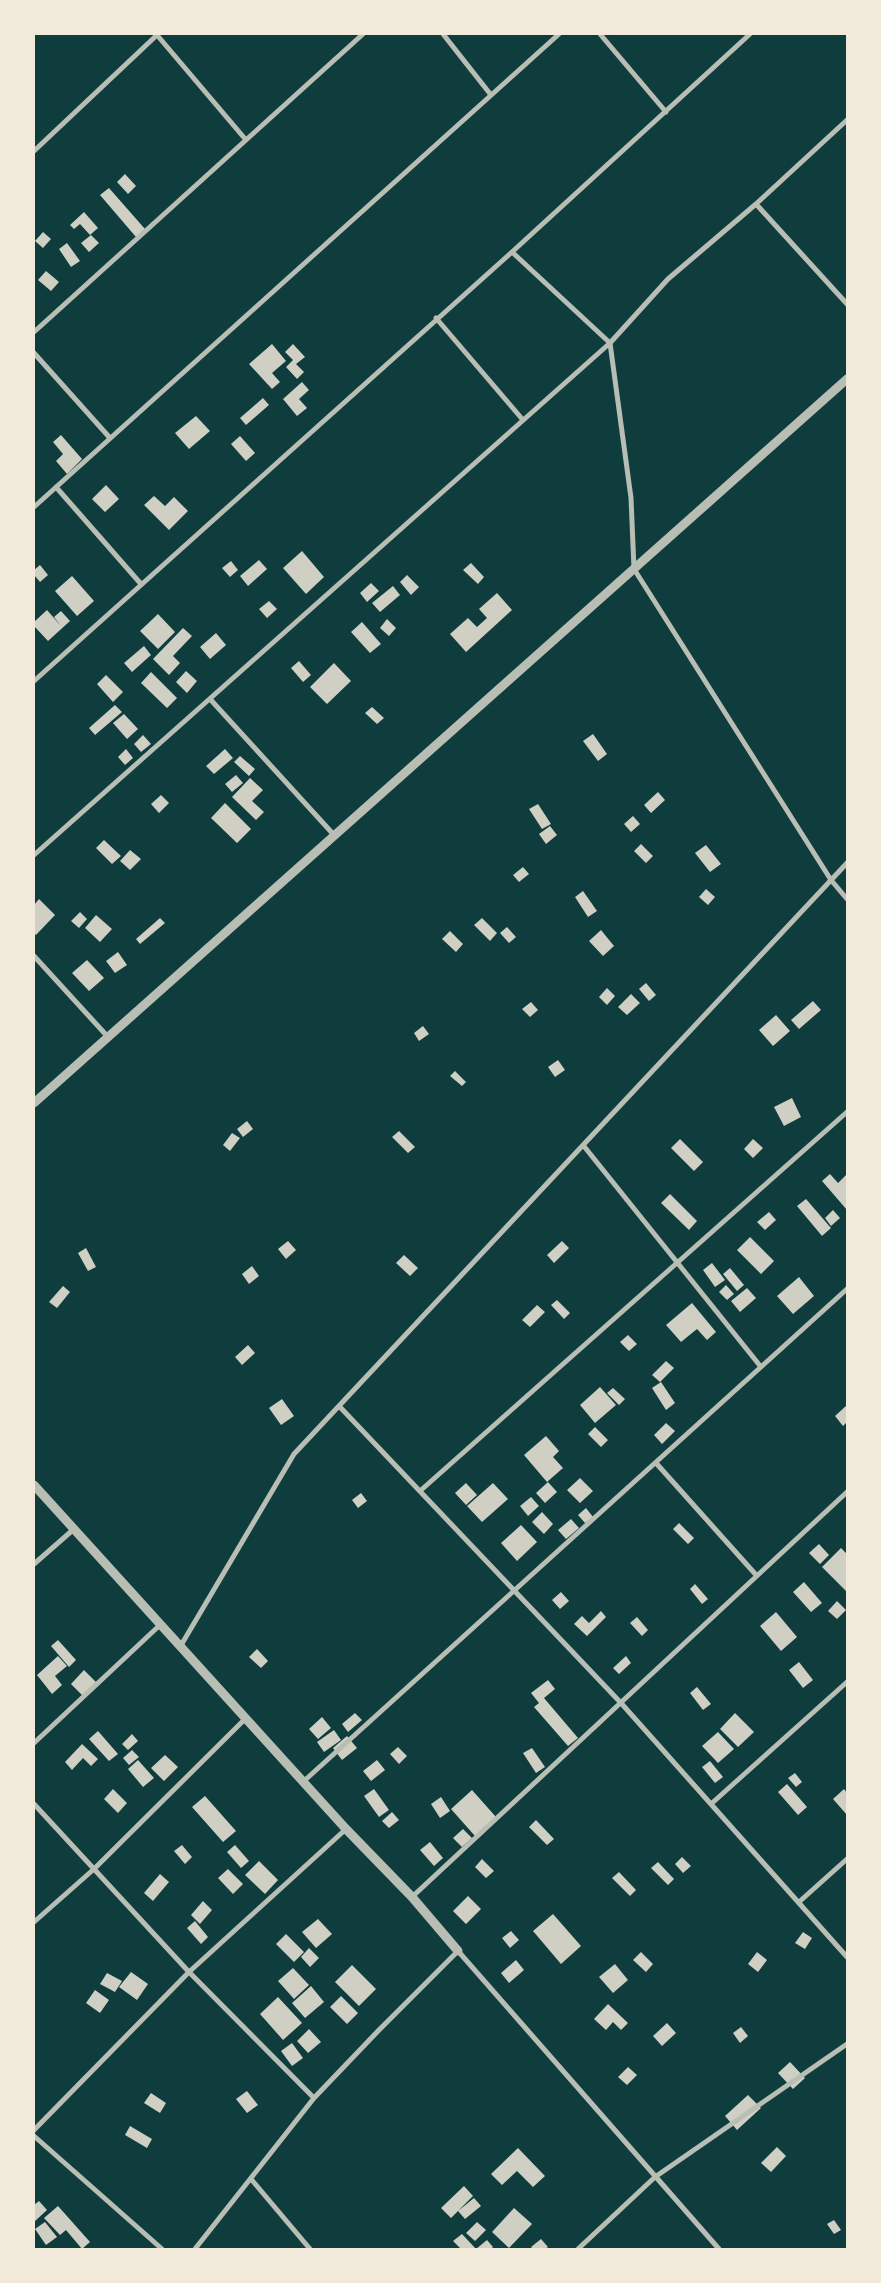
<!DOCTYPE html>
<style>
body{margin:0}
#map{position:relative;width:881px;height:2283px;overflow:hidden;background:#0f3d3e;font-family:Poppins,sans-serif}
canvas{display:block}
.frame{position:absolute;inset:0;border:35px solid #f1e9da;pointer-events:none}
</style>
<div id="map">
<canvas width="881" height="2283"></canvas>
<div class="frame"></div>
</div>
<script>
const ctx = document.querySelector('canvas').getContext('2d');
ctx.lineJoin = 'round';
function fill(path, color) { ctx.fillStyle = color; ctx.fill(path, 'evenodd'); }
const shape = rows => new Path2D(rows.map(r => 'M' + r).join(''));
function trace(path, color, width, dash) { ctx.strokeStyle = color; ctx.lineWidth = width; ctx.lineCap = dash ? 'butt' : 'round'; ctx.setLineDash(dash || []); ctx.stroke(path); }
const building = shape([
 [125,174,136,186,128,194,117,182],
 [109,188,145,229,136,237,100,195],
 [84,212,98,228,90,235,80,224,74,229,70,225],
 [43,232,51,239,43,248,35,241],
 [91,235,99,243,89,252,81,243],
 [67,243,80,261,71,267,59,249],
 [46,271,59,282,51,291,38,280],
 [272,344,286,361,272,373,280,382,272,389,249,364],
 [293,344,305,357,296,364,304,372,297,379,286,367,293,360,285,352],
 [302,382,309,390,299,399,307,408,297,416,283,399],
 [263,398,269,405,246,425,240,418],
 [196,416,210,431,189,449,175,433],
 [61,435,82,459,67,474,56,461,63,454,53,442],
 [240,436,255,453,246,461,231,444],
 [106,485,119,499,105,512,92,499],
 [154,496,165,506,174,497,188,511,169,530,144,505],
 [302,551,324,577,306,594,283,568],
 [259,560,267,569,248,586,240,576],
 [231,561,238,570,230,577,222,568],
 [471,563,484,577,478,584,463,570],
 [40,565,48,575,40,582,34,575,34,570],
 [407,575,419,587,411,595,400,582],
 [72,576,94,601,77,616,55,591],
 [371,583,379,591,367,602,360,593],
 [393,586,400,595,380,612,372,603],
 [497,593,512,610,466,652,450,634,468,618,477,627,487,618,479,609],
 [269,601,277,609,267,618,259,609],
 [47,610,61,626,54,617,61,611,70,621,48,641,34,626,34,622],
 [158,614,175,632,158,649,140,631],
 [387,619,396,628,389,636,380,628],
 [362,622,381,644,370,653,351,632],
 [183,628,192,636,173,656,180,663,169,675,153,659],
 [216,633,226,645,210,659,200,647],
 [144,646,151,655,132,672,124,663],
 [299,661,311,675,303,682,291,668],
 [334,663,351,681,327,704,310,687],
 [186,671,197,681,187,693,176,682],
 [151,672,177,698,167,708,141,683],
 [106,675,123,692,113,702,97,684],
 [115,705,122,712,95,735,89,728],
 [372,707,384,718,377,724,365,713],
 [124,714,138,729,127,739,113,723],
 [593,734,607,754,598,761,583,741],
 [143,735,151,744,141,752,134,744],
 [126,749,133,758,125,765,118,757],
 [225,749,233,758,214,774,206,766],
 [240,756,255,769,249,776,234,762],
 [236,775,243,783,232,792,225,784],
 [250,778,263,790,252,801,264,812,256,820,232,797],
 [658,792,665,800,651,813,644,805],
 [161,795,169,803,159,813,151,804],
 [225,803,251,829,237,843,211,818],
 [538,804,551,824,542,829,529,809],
 [633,816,640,824,631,832,624,824],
 [550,826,557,835,546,844,539,834],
 [104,840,121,856,112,864,96,848],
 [641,844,653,856,646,863,634,851],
 [706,845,721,864,710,872,695,853],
 [130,850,141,859,130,870,120,861],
 [523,867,529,874,519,882,513,875],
 [706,889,715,897,708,905,699,897],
 [583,891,597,911,588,917,575,897],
 [39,899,55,915,36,935,34,933,34,905],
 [80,912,87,919,79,928,71,921],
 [96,915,112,929,100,942,85,928],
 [160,918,165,923,140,944,136,939],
 [482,918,497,933,490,941,474,925],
 [507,927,516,937,509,943,500,933],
 [601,930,614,946,603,956,589,941],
 [450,931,463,944,456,952,442,939],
 [118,952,127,965,115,973,106,961],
 [87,960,104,978,89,991,72,973],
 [646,983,656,995,649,1001,639,989],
 [607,988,615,996,607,1005,599,997],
 [631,994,640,1003,627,1015,618,1007],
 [813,1001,821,1010,799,1029,791,1020],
 [531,1002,538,1010,530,1017,522,1009],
 [776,1015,790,1031,773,1046,759,1030],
 [423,1026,429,1034,419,1041,414,1033],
 [558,1060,565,1070,555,1077,548,1067],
 [455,1071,466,1082,462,1086,450,1076],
 [792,1098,801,1117,784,1126,774,1107],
 [247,1121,253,1129,243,1137,237,1129],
 [399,1131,415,1147,408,1153,392,1137],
 [232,1133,240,1138,230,1151,223,1145],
 [680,1139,703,1162,694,1171,671,1148],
 [753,1139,763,1148,753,1158,744,1149],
 [830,1174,838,1183,847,1174,847,1210,822,1181],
 [670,1194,697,1221,689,1230,661,1203],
 [806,1199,831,1228,822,1236,797,1206],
 [833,1210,840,1218,831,1226,825,1218],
 [769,1212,776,1220,765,1230,757,1222],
 [750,1237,774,1261,761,1274,737,1250],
 [288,1241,296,1250,286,1259,278,1249],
 [562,1241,569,1248,554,1263,547,1255],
 [86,1248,96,1267,88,1271,78,1253],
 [404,1255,418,1268,410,1276,396,1263],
 [712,1263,725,1280,715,1287,703,1270],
 [252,1266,259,1276,249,1284,242,1274],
 [730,1268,744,1285,737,1291,723,1274],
 [799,1277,814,1296,793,1314,777,1296],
 [726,1285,734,1294,727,1300,719,1292],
 [63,1286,70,1292,57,1308,49,1302],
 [747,1288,756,1298,740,1312,731,1301],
 [557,1300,570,1313,564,1319,551,1305],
 [692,1303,716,1332,707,1340,697,1329,681,1342,666,1325],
 [537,1305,545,1312,530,1327,522,1320],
 [628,1335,637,1344,629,1351,620,1342],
 [248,1345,255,1353,242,1365,235,1357],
 [666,1361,674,1368,660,1382,652,1375],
 [661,1382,675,1403,666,1410,652,1388],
 [600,1387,616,1405,595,1423,580,1405],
 [613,1388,625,1399,619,1405,607,1393],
 [282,1399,294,1416,281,1425,269,1408],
 [847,1405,847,1422,843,1426,835,1416],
 [666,1423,675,1431,662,1444,654,1435],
 [595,1427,608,1440,601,1447,588,1434],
 [546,1436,559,1451,553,1457,563,1468,547,1482,524,1455],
 [580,1478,593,1491,580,1503,567,1490],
 [548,1482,557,1492,545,1503,536,1493],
 [466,1483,477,1495,466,1505,455,1493],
 [493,1483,508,1499,482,1522,467,1506],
 [361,1493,367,1501,358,1508,352,1500],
 [531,1497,539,1506,528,1516,520,1506],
 [586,1508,593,1517,585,1523,578,1515],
 [542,1512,553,1524,544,1534,532,1522],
 [571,1519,579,1528,566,1539,558,1530],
 [679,1523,694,1538,688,1544,673,1529],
 [521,1525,537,1542,517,1561,501,1543],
 [819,1544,829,1555,820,1564,809,1553],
 [841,1548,847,1554,847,1592,822,1567],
 [804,1582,822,1603,811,1612,793,1592],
 [695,1584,708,1599,702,1604,690,1589],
 [561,1592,569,1601,560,1609,552,1600],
 [837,1601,846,1610,837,1619,828,1611],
 [601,1611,606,1617,587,1636,574,1624,582,1616,589,1623],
 [776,1612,797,1637,781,1651,760,1626],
 [637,1617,648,1630,642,1636,630,1623],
 [58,1640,76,1660,69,1667,51,1646],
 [257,1649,268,1661,261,1668,249,1657],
 [58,1656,67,1666,55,1676,62,1685,52,1694,37,1675],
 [626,1656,631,1663,619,1674,613,1668],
 [799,1662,813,1680,803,1688,789,1670],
 [84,1670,97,1683,83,1696,71,1684],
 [548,1680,555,1689,544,1698,578,1738,568,1746,534,1707,539,1703,531,1693],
 [697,1687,711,1704,703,1710,690,1693],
 [355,1713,362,1720,348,1732,342,1724],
 [735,1713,754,1732,738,1747,720,1729],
 [322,1717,331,1728,318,1739,309,1729],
 [334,1730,341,1740,324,1752,317,1742],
 [98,1731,118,1754,109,1761,89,1739],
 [718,1732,734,1749,718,1763,702,1746],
 [132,1734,138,1741,128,1750,122,1744],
 [347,1736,357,1748,342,1760,333,1748],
 [82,1744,98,1759,91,1766,83,1758,72,1770,65,1762],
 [398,1747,407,1756,399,1764,390,1754],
 [532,1748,545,1767,536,1773,523,1753],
 [132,1750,139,1757,129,1765,123,1758],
 [165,1755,178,1767,164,1781,151,1768],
 [138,1760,154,1778,143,1787,128,1769],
 [377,1760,385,1770,371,1781,363,1771],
 [710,1761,723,1777,715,1783,702,1767],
 [795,1773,802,1782,796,1787,788,1778],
 [787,1784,807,1807,798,1815,778,1792],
 [113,1789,127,1803,118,1813,104,1799],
 [374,1789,389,1810,379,1817,364,1796],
 [844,1789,847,1793,847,1815,833,1799],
 [472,1790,496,1817,475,1836,451,1809],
 [205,1796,236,1831,223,1842,192,1807],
 [441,1797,450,1811,440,1818,431,1804],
 [392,1812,399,1820,389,1828,382,1821],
 [536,1820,554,1839,547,1845,529,1827],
 [463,1829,472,1838,462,1847,453,1838],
 [430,1842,443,1858,434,1866,420,1850],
 [182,1845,192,1857,185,1864,174,1851],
 [235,1845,249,1861,241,1868,227,1852],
 [682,1857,691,1866,683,1873,675,1864],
 [482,1859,494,1871,486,1878,475,1867],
 [259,1861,278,1880,265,1894,245,1875],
 [658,1862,674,1879,668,1885,651,1868],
 [228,1869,243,1884,233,1894,218,1878],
 [619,1872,636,1890,630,1896,612,1878],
 [160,1874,169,1882,153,1901,144,1893],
 [468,1896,481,1909,466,1924,453,1911],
 [203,1901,212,1910,200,1924,191,1915],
 [553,1914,581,1946,561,1964,533,1931],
 [318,1919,332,1934,316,1948,302,1932],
 [195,1921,208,1937,201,1944,187,1928],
 [511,1931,519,1940,510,1948,502,1938],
 [803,1932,812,1938,805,1949,795,1943],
 [286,1934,304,1952,294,1962,276,1944],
 [309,1948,319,1958,310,1967,301,1957],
 [641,1952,653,1964,646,1972,633,1960],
 [757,1952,767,1960,758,1972,748,1964],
 [516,1960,524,1970,509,1983,501,1973],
 [615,1964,628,1980,613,1993,599,1977],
 [352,1965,376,1989,359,2006,335,1982],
 [293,1968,309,1985,294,1999,278,1981],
 [131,1972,148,1984,137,2000,119,1987],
 [107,1973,122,1981,115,1992,100,1984],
 [311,1986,324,2002,305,2018,292,2003],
 [95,1990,109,2000,100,2013,86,2003],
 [341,1996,358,2013,347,2024,330,2007],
 [278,1997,302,2023,283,2040,260,2014],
 [608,2004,628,2023,621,2030,613,2022,606,2030,594,2019],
 [667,2023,676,2033,662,2046,653,2036],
 [741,2027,748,2036,740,2043,733,2033],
 [309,2029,321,2042,308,2053,297,2041],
 [292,2043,303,2058,292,2066,281,2051],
 [790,2062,805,2078,793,2089,778,2073],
 [628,2067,637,2075,627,2085,618,2077],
 [247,2091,258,2105,247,2113,236,2099],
 [151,2093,166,2103,160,2113,144,2103],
 [748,2095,761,2108,737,2130,725,2116],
 [130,2126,152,2139,147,2148,125,2135],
 [777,2147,786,2156,771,2172,761,2163],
 [518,2148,545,2176,533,2187,517,2171,502,2185,491,2174],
 [464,2186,473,2196,451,2218,441,2208],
 [474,2198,481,2206,465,2219,458,2211],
 [39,2201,47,2210,34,2222,34,2205],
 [58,2206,90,2242,82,2249,66,2230,60,2235,44,2218],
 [514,2208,532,2224,509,2248,492,2232],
 [834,2220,841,2230,834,2234,827,2224],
 [45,2222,57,2237,46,2245,35,2229],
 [477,2222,486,2230,475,2241,466,2233],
 [462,2234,476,2249,461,2249,453,2241],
 [541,2239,548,2247,545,2249,533,2249,531,2247],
 [487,2240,493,2247,491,2249,476,2249]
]);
const minor = shape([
 [443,34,491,95],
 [600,34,666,112],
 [157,35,246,140],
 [34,151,158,34],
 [756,204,847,304],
 [512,252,610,343,631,498,634,569,831,880,847,899],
 [436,318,523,420],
 [34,332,363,34],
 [34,353,110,438],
 [56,487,141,584],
 [34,507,559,34],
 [34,681,512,252,750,34],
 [210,699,334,835],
 [34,855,610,343,668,279,756,204,847,120],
 [34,956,108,1037],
 [583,1145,761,1367],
 [339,1406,621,1703,847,1957],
 [656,1463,757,1576],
 [420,1491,847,1112],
 [34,1564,74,1529],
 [180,1647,294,1454,847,863],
 [34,1743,161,1624],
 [304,1781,847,1289],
 [34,1804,189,1972,314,2098],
 [711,1804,847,1682],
 [412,1897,847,1492],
 [799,1902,847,1859],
 [34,1922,94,1869,246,1718],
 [34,2130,189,1972,346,1829],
 [34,2136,162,2249],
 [251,2179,310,2249],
 [195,2249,314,2098,379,2030,458,1951,719,2249],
 [578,2249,655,2177,847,2044]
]);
const tertiary = shape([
 [34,1103,847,379],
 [34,1485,346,1829,412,1897,458,1951]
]);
fill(building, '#cfcfc3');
trace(minor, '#b8beb3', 5);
trace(tertiary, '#b8beb3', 9);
</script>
